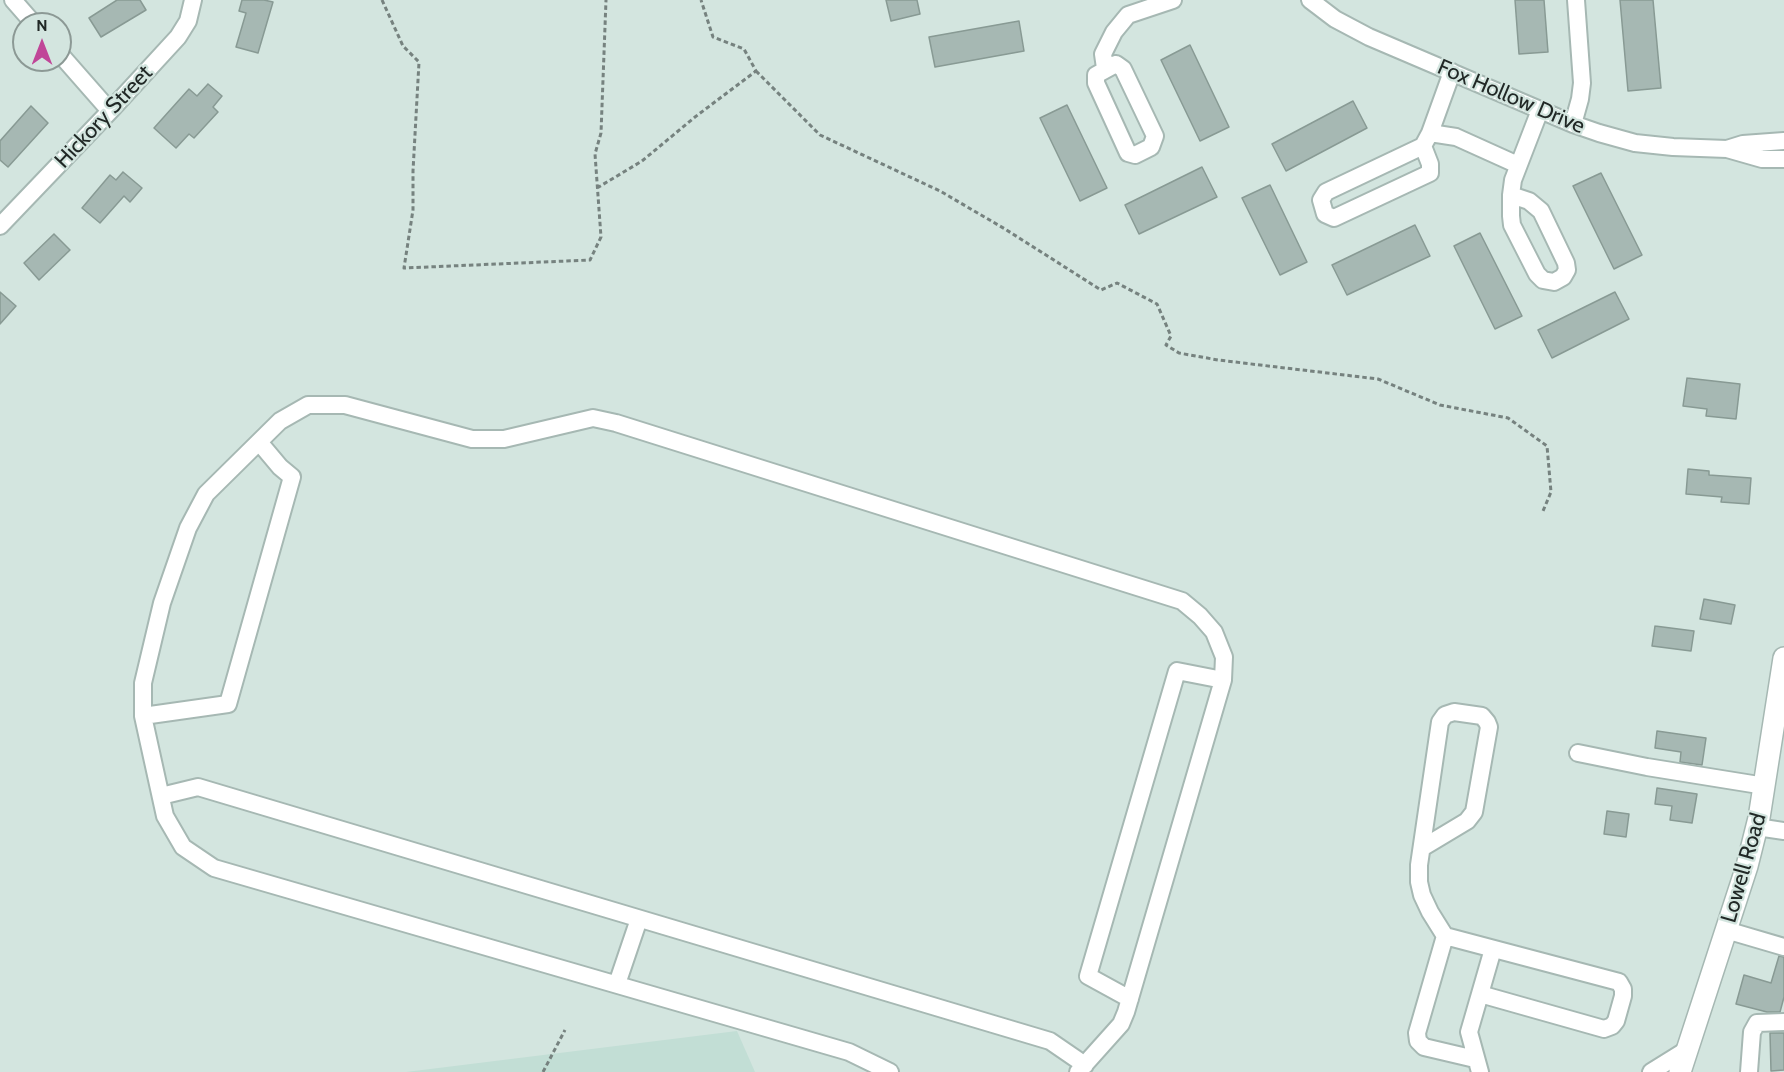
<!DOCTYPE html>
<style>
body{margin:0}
#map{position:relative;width:1784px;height:1072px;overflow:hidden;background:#d3e5df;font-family:Cabin,sans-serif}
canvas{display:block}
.north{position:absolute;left:12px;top:12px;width:60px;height:60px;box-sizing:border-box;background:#d3e5df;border:2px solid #8c9995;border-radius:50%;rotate:0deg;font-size:16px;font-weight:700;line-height:24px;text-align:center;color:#212826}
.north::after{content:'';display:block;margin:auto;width:21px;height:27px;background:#c04698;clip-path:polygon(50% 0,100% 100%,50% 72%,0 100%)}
</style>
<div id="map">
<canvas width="1784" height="1072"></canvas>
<div class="north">N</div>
</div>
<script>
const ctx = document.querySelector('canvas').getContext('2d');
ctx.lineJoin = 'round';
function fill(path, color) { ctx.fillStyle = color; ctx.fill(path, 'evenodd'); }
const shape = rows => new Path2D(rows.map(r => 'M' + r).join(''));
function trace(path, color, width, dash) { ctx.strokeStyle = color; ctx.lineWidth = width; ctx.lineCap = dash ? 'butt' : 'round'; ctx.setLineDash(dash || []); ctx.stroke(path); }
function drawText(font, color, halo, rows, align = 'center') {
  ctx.font = font + ' Cabin,sans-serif'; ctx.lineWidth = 4.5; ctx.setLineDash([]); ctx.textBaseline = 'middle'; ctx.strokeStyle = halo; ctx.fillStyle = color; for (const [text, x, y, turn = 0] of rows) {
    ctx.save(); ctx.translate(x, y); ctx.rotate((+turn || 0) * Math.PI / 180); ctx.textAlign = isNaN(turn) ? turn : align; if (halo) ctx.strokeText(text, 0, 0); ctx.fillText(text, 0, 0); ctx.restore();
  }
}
const built = shape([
 [737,1031,755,1072,406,1072]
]);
const building = shape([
 [117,0,140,0,146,10,101,37,89,18,117,0],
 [242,0,264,0,273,2,258,53,236,47,246,13,239,11,242,0],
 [886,0,917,0,920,14,891,21,886,0],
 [1515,0,1544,0,1548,52,1519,54,1515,0],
 [1620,0,1653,0,1661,88,1628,91,1620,0],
 [1019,21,1024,51,935,67,929,37,1019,21],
 [1190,45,1229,127,1200,141,1161,60,1190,45],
 [208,84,222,96,213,107,218,112,194,138,189,134,176,148,154,128,189,89,197,96,208,84],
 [1353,101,1367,128,1286,171,1272,144,1353,101],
 [1067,105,1107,188,1080,201,1040,118,1067,105],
 [31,106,48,123,8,167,0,160,0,141,31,106],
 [1202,167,1217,197,1139,234,1125,205,1202,167],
 [123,172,142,188,130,202,124,196,100,223,82,208,110,175,116,180,123,172],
 [1601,173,1642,255,1614,269,1573,186,1601,173],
 [1270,185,1307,262,1280,275,1242,198,1270,185],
 [1415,225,1430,256,1347,295,1332,265,1415,225],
 [1480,233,1522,316,1495,329,1454,246,1480,233],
 [54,234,70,250,39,280,24,263,54,234],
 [0,292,16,306,0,324,0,292],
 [1615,292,1629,319,1552,358,1538,330,1615,292],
 [1687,378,1740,384,1736,419,1706,416,1707,409,1683,406,1687,378],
 [1688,469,1709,471,1709,475,1751,478,1749,504,1721,502,1722,497,1686,494,1688,469],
 [1704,599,1735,605,1731,624,1700,619,1704,599],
 [1655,626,1694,631,1691,651,1652,646,1655,626],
 [1657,731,1706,738,1702,765,1680,762,1681,752,1655,748,1657,731],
 [1657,788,1697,794,1692,823,1670,820,1672,806,1655,804,1657,788],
 [1607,811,1629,814,1626,837,1604,834,1607,811],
 [1779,956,1784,957,1784,997,1780,1012,1767,1012,1736,1004,1744,975,1771,983,1779,956],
 [1770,1033,1784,1033,1784,1070,1771,1071,1770,1033]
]);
const path = shape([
 [382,0,403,46,419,62,413,171,413,210,404,268,590,260,601,237,595,154,601,133,606,0],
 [756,71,820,135,940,191,1005,229,1101,290,1117,283,1157,304,1171,336,1166,345,1179,353,1218,360,1378,379,1440,405,1508,418,1547,446,1551,492,1543,511],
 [597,188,642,161,695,117,756,71,744,49,713,37,701,0],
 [543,1072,565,1030]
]);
const minor = shape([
 [13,0,34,24],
 [1310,0,1335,19,1369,37,1573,124,1599,133,1635,143,1673,147,1727,149,1762,159,1784,159],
 [60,54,110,111],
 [1116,64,1123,69,1155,136,1151,147,1135,155,1128,153,1096,83,1096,75,1116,64],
 [1105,68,1103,54,1114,32,1128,15,1173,0],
 [1573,124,1580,99,1582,83,1576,0],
 [1430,133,1452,72],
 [1423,146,1430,164,1430,173,1334,218,1325,214,1321,200,1326,192,1423,146,1430,133,1456,137,1518,165],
 [1727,149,1743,144,1784,141],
 [1511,195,1529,201,1541,211,1566,263,1567,270,1563,277,1554,282,1543,280,1537,274,1512,225,1511,216,1511,195,1513,180,1540,110],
 [0,226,110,111,178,37,188,21,193,0],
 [143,716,228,704,292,477,280,467,259,442],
 [1578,753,1647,767,1765,786],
 [161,796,198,787,1050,1041,1085,1065],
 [1757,827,1784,831],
 [1422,848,1467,821,1474,812,1489,727,1487,722,1482,716,1454,712,1445,715,1440,722,1419,865,1419,882,1422,895,1430,912,1445,936,1619,982,1623,989,1623,996,1616,1021,1612,1026,1604,1029,1480,994],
 [1726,930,1784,947],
 [1445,936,1417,1033,1418,1041,1424,1047,1475,1059],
 [617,984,639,919],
 [1130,999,1088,976,1177,671,1223,680],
 [890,1072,849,1052,214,868,183,847,165,816,143,716,143,683,162,603,188,528,206,494,280,421,308,405,345,405,472,439,504,439,593,418,616,423,1182,601,1200,616,1214,632,1224,657,1223,680,1126,1012,1121,1024,1078,1072],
 [1480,1072,1469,1032,1493,949],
 [1651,1072,1688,1049],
 [1749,1072,1752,1032,1757,1023,1784,1022]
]);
const major = shape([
 [1680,1072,1747,866,1759,818,1784,658]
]);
const streetNames = [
 ["Fox Hollow Drive",1511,97,23],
 ["Hickory Street",104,117,-47],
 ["Lowell Road",1744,868,-74]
];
fill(built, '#c2ded5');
fill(building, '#a6b8b3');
trace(building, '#889a94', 1.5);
trace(minor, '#a6b8b3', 20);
trace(major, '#a6b8b3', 24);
trace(path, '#76827f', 3, [4.5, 3]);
trace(minor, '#fff', 16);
trace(major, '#fff', 21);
drawText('22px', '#212826', '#d3e5df', streetNames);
</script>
